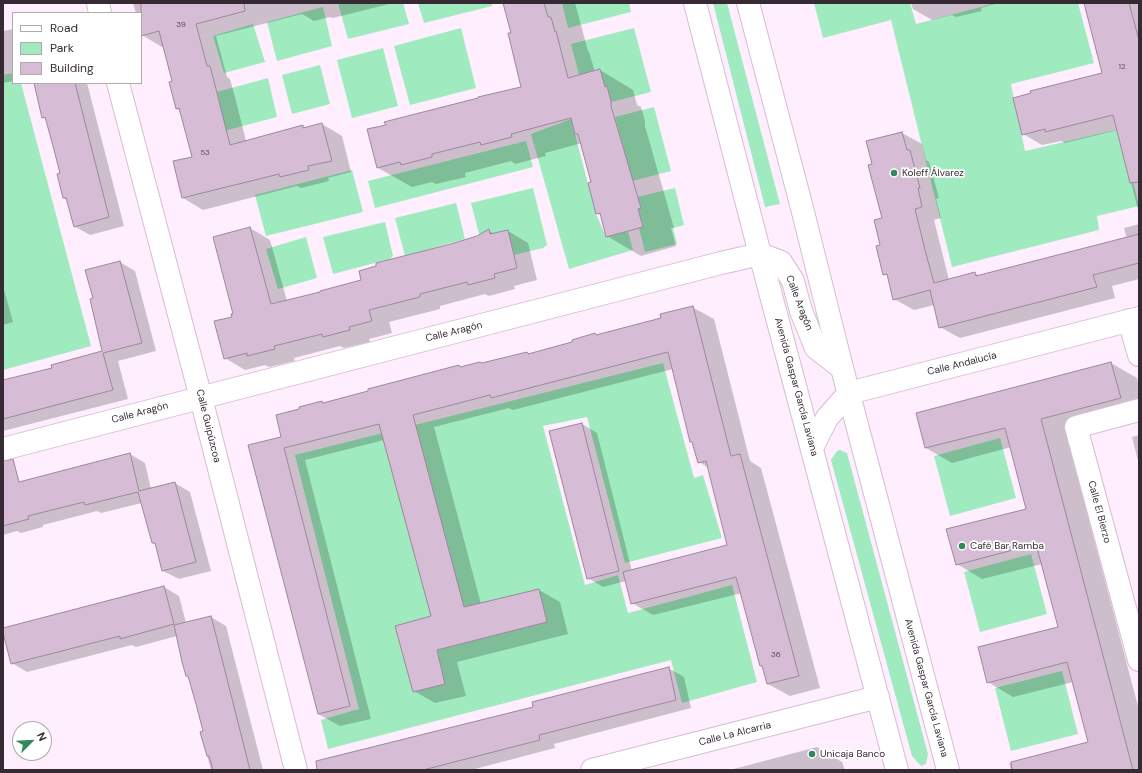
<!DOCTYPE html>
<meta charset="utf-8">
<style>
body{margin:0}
#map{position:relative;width:1142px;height:773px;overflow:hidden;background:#ffeefe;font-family:"DM Sans",sans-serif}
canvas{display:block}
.frame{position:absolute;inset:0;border:4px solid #362b35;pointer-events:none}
.legend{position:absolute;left:12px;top:12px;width:130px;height:72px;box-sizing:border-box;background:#fff;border:1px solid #afaaae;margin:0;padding:5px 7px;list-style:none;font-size:12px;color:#362b35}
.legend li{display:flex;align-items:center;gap:8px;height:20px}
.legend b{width:20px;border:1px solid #afaaae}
.north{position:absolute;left:12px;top:721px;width:40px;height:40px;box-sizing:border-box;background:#fff;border:1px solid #afaaae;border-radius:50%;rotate:66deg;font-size:11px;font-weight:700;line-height:16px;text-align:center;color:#362b35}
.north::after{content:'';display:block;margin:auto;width:14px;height:18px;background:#31885c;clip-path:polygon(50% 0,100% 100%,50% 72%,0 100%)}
</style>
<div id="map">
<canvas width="1142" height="773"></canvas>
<div class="frame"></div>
<ul class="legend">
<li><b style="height:5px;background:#fff"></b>Road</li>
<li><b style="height:11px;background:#9febbf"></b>Park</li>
<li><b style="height:11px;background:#d6bcd5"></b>Building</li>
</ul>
<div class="north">N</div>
</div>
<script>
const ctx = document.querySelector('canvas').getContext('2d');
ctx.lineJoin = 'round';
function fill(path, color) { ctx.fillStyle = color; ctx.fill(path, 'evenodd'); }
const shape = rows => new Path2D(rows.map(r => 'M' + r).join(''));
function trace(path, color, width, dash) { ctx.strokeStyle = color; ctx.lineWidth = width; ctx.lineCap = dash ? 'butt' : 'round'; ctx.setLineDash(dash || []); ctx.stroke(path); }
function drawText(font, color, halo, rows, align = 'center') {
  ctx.font = font + ' "DM Sans",sans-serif'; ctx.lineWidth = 3.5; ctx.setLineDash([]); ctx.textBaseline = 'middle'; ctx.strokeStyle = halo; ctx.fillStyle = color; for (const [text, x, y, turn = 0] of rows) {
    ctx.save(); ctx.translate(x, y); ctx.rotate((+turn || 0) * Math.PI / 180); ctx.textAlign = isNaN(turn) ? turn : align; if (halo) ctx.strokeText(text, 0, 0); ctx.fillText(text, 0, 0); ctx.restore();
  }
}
const green = shape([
 [338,3,403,3,409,24,348,39],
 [418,3,491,3,492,6,424,23],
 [562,3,629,3,631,12,568,28],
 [713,3,727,3,780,204,765,207],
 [814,3,910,3,916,24,996,3,1078,3,1094,63,1011,84,1025,151,1120,129,1139,206,1097,216,1099,230,952,267,891,20,823,38],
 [323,7,332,46,277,61,267,22],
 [253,24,265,62,224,73,213,36],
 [461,28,476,88,410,105,394,46],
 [634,28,651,92,611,102,607,87,605,87,600,69,579,75,571,44],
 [383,48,398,106,352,118,337,60],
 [320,65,330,104,292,114,282,75],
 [13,73,13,83,21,83,91,346,3,370,3,75],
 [268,78,277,117,220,132,220,103,217,92],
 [654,107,671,171,632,181,615,117],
 [571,119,596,214,606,237,628,231,633,250,569,269,531,134],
 [526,141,533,167,375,208,368,181],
 [352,170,363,212,266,236,255,195],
 [533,188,547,245,543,248,514,255,508,230,490,234,489,232,479,234,471,203],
 [675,188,684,225,673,228,677,244,645,252,639,228,643,226,638,209,641,208,637,197],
 [456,203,465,239,405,256,395,218],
 [385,222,393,256,390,259,333,274,323,237],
 [306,237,317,278,278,289,266,249],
 [663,363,694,478,703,475,722,538,625,563,587,417,543,426,585,585,618,575,628,613,732,585,757,682,682,703,671,660,328,749,321,720,359,709,295,455],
 [1000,438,1016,498,950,516,934,456],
 [840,450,847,453,928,754,926,764,921,766,912,756,831,460,837,451],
 [1031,554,1047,614,980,632,964,572],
 [1062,671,1078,734,1011,751,995,688]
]);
const shadow = shape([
 [133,3,393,3,333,18,330,17,314,21,302,14,216,36,227,77,230,79,236,101,246,141,303,126,306,128,322,124,342,136,351,172,328,178,329,181,301,188,297,186,203,210,183,198,174,162,193,157,180,111,177,109,173,82,164,47,162,47,142,35,141,13,136,13],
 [504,3,575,3,588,51,589,52,595,72,600,70,633,90,637,105,641,107,645,121,645,126,674,228,671,228,676,246,641,256,607,236,602,216,597,213,592,182,582,143,545,153,546,156,515,164,511,161,465,173,466,177,436,184,432,182,412,187,378,168,522,88,512,33],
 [911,3,999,3,981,8,982,11,956,17,952,15,932,20,913,9],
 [1085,3,1139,3,1139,214,1118,130,1065,143,1061,141,1042,145,1023,134,1103,74],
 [13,29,13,81,3,83,3,31],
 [35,83,87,83,124,226,90,235,74,226,67,200,64,198,61,174,47,120,43,117],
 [902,133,922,144,926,160,929,162,939,198,936,199,941,218,934,220,949,280,975,273,980,276,1127,239,1124,228,1139,224,1139,279,1112,286,1115,298,960,338,940,327,934,305,914,310,894,299,889,276,884,274,881,246,883,218,873,165,867,142],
 [250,228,270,240,287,301,363,281,451,245,477,236,489,231,495,234,508,231,528,243,537,280,514,286,515,289,489,296,485,294,440,306,440,309,389,322,392,333,369,339,370,342,344,348,340,346,294,358,295,361,269,367,265,365,245,370,225,358,234,314],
 [120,262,135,271,156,351,118,361,128,399,3,431,3,381,53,368,103,352,94,299],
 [3,286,13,322,3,325],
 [692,307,714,319,750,461,761,468,820,688,790,696,768,684,742,593,653,615,632,603,626,581,603,587,588,578,582,424,597,433,632,571,728,546,709,468,699,462,694,443,691,442,673,369,513,410,509,408,434,427,481,604,539,590,560,602,568,634,457,662,466,696,435,703,414,691,432,617,384,440,305,460,371,719,340,726,318,714,282,437,322,402,325,403,459,366,461,368,482,364,527,353,530,354,573,343,595,334,598,336,662,319],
 [1111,363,1137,378,1139,387,1139,414,1066,433,1139,710,1139,770,1011,770,1009,763,1089,743,1073,682,1013,697,988,682,1059,627,1042,564,982,579,957,564,1028,509,1011,447,952,463,926,448,917,414],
 [1139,435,1139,465,1132,437],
 [130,454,145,463,151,489,175,483,190,492,211,571,179,579,163,571,156,545,152,542,142,503,101,513,97,511,43,525,43,527,21,533,17,531,3,535,3,487],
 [164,587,179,596,186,623,211,617,226,626,263,770,211,770,201,733,204,732,190,678,187,676,177,636,136,647,132,645,27,672,12,663,3,629],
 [668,668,684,677,691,708,554,744,555,748,471,770,333,770,534,708],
 [817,747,842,762,845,770,730,770]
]);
const building = shape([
 [141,3,244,3,245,11,196,24,207,66,210,66,216,89,230,145,303,125,303,128,322,123,332,161,308,166,309,170,280,177,279,174,182,198,173,161,192,157,179,108,176,109,169,82,172,81,159,31,141,36,141,3],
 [503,3,544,3,548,17,551,17,555,32,556,31,568,78,600,69,605,87,607,86,611,101,611,106,641,208,638,209,643,227,606,237,600,213,596,214,588,183,591,182,578,134,575,134,571,118,511,134,512,137,481,145,480,142,432,154,432,157,401,165,400,162,377,168,367,129,386,125,384,122,478,98,478,97,521,87,508,33,511,33,503,3],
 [1084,3,1129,3,1139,40,1139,182,1130,183,1113,115,1045,132,1045,129,1022,135,1013,98,1031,93,1030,91,1102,73,1084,3],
 [34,83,75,83,109,217,74,227,66,198,63,198,57,174,60,173,53,146,45,117,42,118,34,83],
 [902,132,907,150,910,150,920,188,918,188,922,207,915,209,925,250,934,283,975,272,976,276,1139,234,1139,263,1093,275,1097,287,939,328,930,290,893,300,887,274,883,275,876,246,880,245,874,220,882,218,868,165,872,164,866,141,902,132],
 [250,227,271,304,320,292,320,291,361,280,359,271,376,266,376,263,451,244,477,236,489,229,490,234,508,230,517,268,494,274,495,278,468,285,467,282,420,294,420,297,369,310,372,321,349,327,350,330,323,337,322,334,274,346,275,349,247,356,247,353,224,359,214,321,232,317,231,314,233,314,213,237,250,227],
 [120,261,142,343,103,353,113,390,3,419,3,380,52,368,51,365,102,351,90,299,93,298,85,270,120,261],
 [693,306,731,456,740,454,799,676,767,684,762,666,760,666,736,577,631,604,623,572,727,545,706,461,698,463,692,442,690,442,668,352,491,398,490,395,413,415,464,607,539,589,547,622,437,650,445,684,413,692,395,626,431,616,379,424,284,448,350,706,318,714,248,445,281,437,276,415,299,409,299,407,322,401,323,403,368,391,368,389,459,365,460,367,480,362,482,363,527,352,528,354,572,342,572,340,595,333,596,335,661,318,660,314,693,306],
 [1111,362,1121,398,1041,419,1133,770,1012,770,1011,762,1088,742,1067,662,987,683,978,647,1058,627,1036,544,956,565,946,529,1026,509,1005,428,925,448,916,413,1111,362],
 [582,423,619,571,587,579,549,431,582,423],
 [130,453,139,491,175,482,196,562,162,571,155,543,152,543,138,492,85,505,84,502,28,516,29,519,3,526,3,461,13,459,19,482,130,453],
 [164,586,174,624,120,639,120,636,11,664,3,633,3,628,164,586],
 [211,616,223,663,250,770,213,770,209,756,207,756,200,732,203,731,196,704,188,676,186,676,182,662,174,625,211,616],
 [669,667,676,700,539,735,540,740,423,770,317,770,316,761,533,707,532,702,669,667]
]);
const minor = shape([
 [98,3,100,13],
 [118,83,201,398,296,770],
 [1129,320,1139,355],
 [1139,410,1076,427,1139,660],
 [812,448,827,418,849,393,1139,318],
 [3,449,721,263,760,254,781,262,793,281,801,311,816,348,842,368],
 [592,770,878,697]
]);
const major = shape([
 [695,3,760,254,897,770],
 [748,3,802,208,842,368,948,770]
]);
const markers = [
 [894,173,4,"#31885c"],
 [962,546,4,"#31885c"],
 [812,754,4,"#31885c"]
];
const numberNames = [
 ["39",181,25],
 ["12",1122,67],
 ["53",205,153],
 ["36",776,655]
];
const poiNames = [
 ["Koleff Álvarez",902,173],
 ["Café Bar Ramba",970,546],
 ["Unicaja Banco",820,754]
];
const streetNames = [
 ["Calle Aragón",799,303,69],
 ["Calle Aragón",454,332,-14],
 ["Calle Andalucía",962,364,-14],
 ["Avenida Gaspar García Laviana",796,387,75],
 ["Calle Aragón",140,413,-15],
 ["Calle Guipúzcoa",208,426,76],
 ["Calle El Bierzo",1099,512,75],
 ["Avenida Gaspar García Laviana",926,688,75],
 ["Calle La Alcarria",735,734,-14]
];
fill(green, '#9febbf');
fill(shadow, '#0003');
fill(building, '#d6bcd5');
trace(building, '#9e869e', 1);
trace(minor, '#d6bcd5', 24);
trace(major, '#d6bcd5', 24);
trace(minor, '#fff', 22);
trace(major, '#fff', 22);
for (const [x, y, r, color] of markers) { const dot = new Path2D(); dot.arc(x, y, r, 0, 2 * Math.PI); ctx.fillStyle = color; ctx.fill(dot); trace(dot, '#fff', 1.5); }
drawText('8px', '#5e4f5d', null, numberNames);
drawText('10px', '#362b35', '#fff', poiNames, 'left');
drawText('10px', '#362b35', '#fff', streetNames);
</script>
